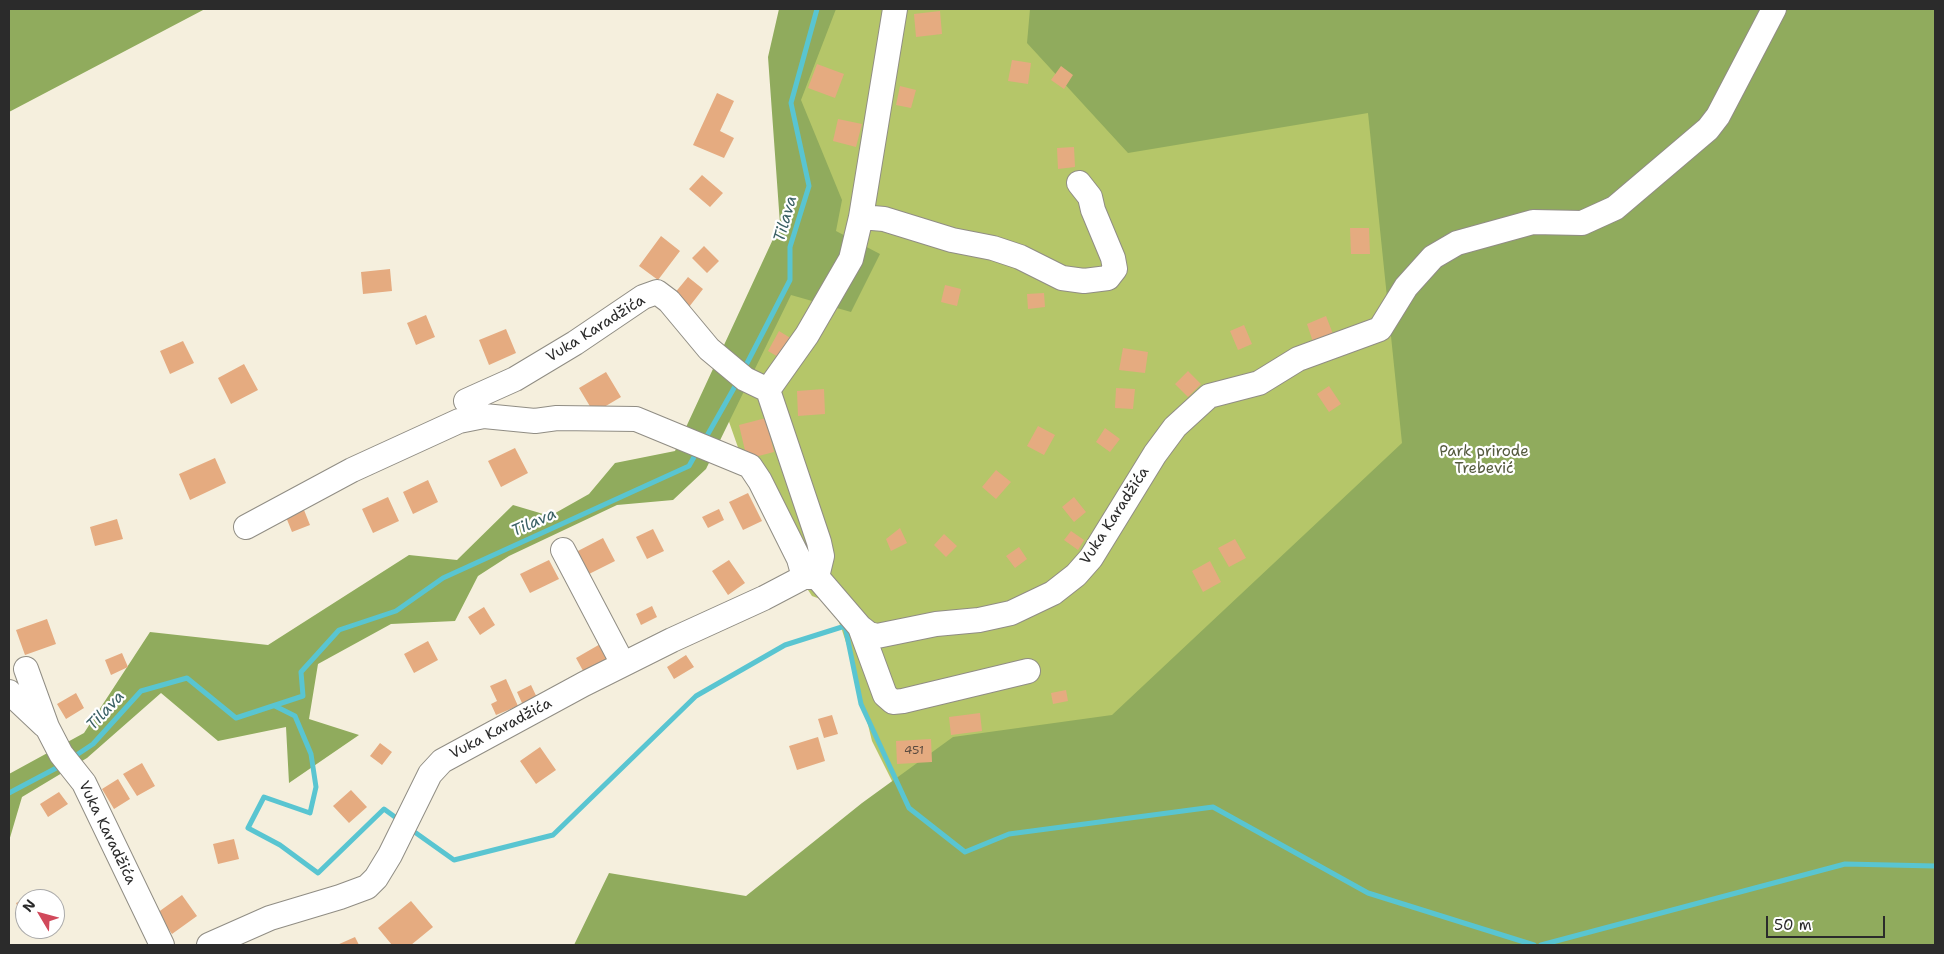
<!DOCTYPE html>
<meta charset="utf-8">
<style>
body{margin:0}
#map{position:relative;width:1944px;height:954px;overflow:hidden;background:#f5efdd;font-family:"Shantell Sans",sans-serif}
canvas{display:block}
.frame{position:absolute;inset:0;border:10px solid #2b2b2b;pointer-events:none}
.north{position:absolute;left:15px;top:889px;width:50px;height:50px;box-sizing:border-box;background:#fff;border:1px solid #aaa;border-radius:50%;rotate:307deg;font-size:14px;font-weight:700;line-height:20px;text-align:center;color:#2b2b2b}
.north::after{content:'';display:block;margin:auto;width:18px;height:22px;background:#d1495b;clip-path:polygon(50% 0,100% 100%,50% 72%,0 100%)}
.scale{position:absolute;left:1766px;top:916px;width:119px;height:22px;box-sizing:border-box;border:2px solid #2b2b2b;border-top:0;padding-left:6px;font-size:15px;line-height:18px;white-space:nowrap;color:#2b2b2b;-webkit-text-stroke:4px #fff;paint-order:stroke}
</style>
<div id="map">
<canvas width="1944" height="954"></canvas>
<div class="frame"></div>
<div class="north">N</div>
<div class="scale">50 m</div>
</div>
<script>
const ctx = document.querySelector('canvas').getContext('2d');
ctx.lineJoin = 'round';
function fill(path, color) { ctx.fillStyle = color; ctx.fill(path, 'evenodd'); }
const shape = rows => new Path2D(rows.map(r => 'M' + r).join(''));
function trace(path, color, width, dash) { ctx.strokeStyle = color; ctx.lineWidth = width; ctx.lineCap = dash ? 'butt' : 'round'; ctx.setLineDash(dash || []); ctx.stroke(path); }
function drawText(font, color, halo, rows, align = 'center') {
  ctx.font = font + ' "Shantell Sans",sans-serif'; ctx.lineWidth = 4.5; ctx.setLineDash([]); ctx.textBaseline = 'middle'; ctx.strokeStyle = halo; ctx.fillStyle = color; for (const [text, x, y, turn = 0] of rows) {
    ctx.save(); ctx.translate(x, y); ctx.rotate((+turn || 0) * Math.PI / 180); ctx.textAlign = isNaN(turn) ? turn : align; if (halo) ctx.strokeText(text, 0, 0); ctx.fillText(text, 0, 0); ctx.restore();
  }
}
const green = shape([
 [805,9,1935,9,1935,872,898,793,872,741,853,664,841,627,835,614,823,600,812,596,806,587,747,473,721,399,772,280,789,166]
]);
const forest = shape([
 [9,9,205,9,9,112],
 [779,9,836,9,801,100,842,200,836,231,880,254,851,312,791,295,706,469,673,500,617,505,509,556,478,576,455,621,391,624,318,664,309,719,359,735,289,783,286,727,218,741,161,693,87,758,22,797,9,841,9,774,84,733,150,632,268,645,409,555,457,560,513,505,550,516,589,494,615,463,675,451,780,224,768,57],
 [1030,9,1935,9,1935,945,574,945,609,873,746,896,862,803,953,737,1112,715,1402,443,1368,113,1128,153,1027,43]
]);
const stream = shape([
 [744,369,790,280,790,247,809,186,791,103,817,9],
 [704,441,738,381],
 [275,706,295,716,311,754,316,787,310,813,264,797,248,828,280,845,318,873,384,809,395,817],
 [72,758,93,744,141,691,187,678,236,718,303,696,301,672,339,630,396,611,443,578,689,466,698,450],
 [9,793,62,765],
 [416,833,454,860,553,835,696,696,785,645,845,626,861,704,909,808,965,852,1009,834,1213,807,1368,893,1534,945],
 [1541,945,1845,864,1935,866]
]);
const building = shape([
 [940,11,942,34,916,37,914,14],
 [1012,60,1031,63,1028,84,1008,81],
 [817,64,844,74,835,98,808,88],
 [1061,66,1073,75,1064,89,1051,80],
 [900,86,916,90,911,108,896,105],
 [717,93,734,101,720,131,734,138,724,158,693,145],
 [838,119,862,124,856,147,833,141],
 [1074,147,1075,167,1058,169,1057,148],
 [702,175,723,193,710,207,689,189],
 [1350,228,1369,228,1370,254,1351,254],
 [661,236,680,251,658,280,639,266],
 [704,246,719,261,707,273,692,258],
 [390,269,392,291,363,294,361,272],
 [688,277,703,289,689,307,674,294],
 [945,285,961,289,957,306,941,302],
 [1044,293,1045,307,1028,309,1027,294],
 [426,315,435,337,416,345,407,323],
 [1326,316,1333,334,1313,342,1307,324],
 [1244,325,1252,344,1238,350,1230,331],
 [506,329,516,353,489,365,479,340],
 [779,331,792,339,780,358,768,351],
 [183,341,194,363,170,374,160,351],
 [1123,348,1148,352,1145,373,1119,370],
 [244,364,258,390,231,404,218,378],
 [1188,371,1201,384,1188,397,1175,384],
 [606,372,621,397,594,413,579,388],
 [1329,386,1341,404,1329,412,1317,394],
 [1116,388,1135,389,1133,409,1115,408],
 [824,389,825,414,798,416,797,391],
 [766,418,774,452,747,459,739,425],
 [1038,426,1055,435,1044,455,1027,446],
 [1105,428,1120,439,1110,452,1096,442],
 [515,448,528,473,501,487,488,461],
 [215,458,226,483,190,500,179,474],
 [996,470,1011,482,996,499,982,487],
 [428,480,438,502,413,514,403,492],
 [748,493,762,521,743,530,729,502],
 [388,497,399,521,373,533,362,509],
 [1074,497,1086,512,1074,522,1062,507],
 [719,509,724,520,708,528,702,517],
 [304,510,310,525,292,532,286,517],
 [117,519,123,539,95,546,90,527],
 [900,528,907,543,891,551,886,539],
 [653,529,664,551,647,559,636,537],
 [1071,531,1084,540,1078,550,1064,540],
 [944,534,957,546,946,557,934,545],
 [603,538,615,561,585,576,574,553],
 [1235,539,1246,558,1229,567,1218,548],
 [1019,547,1027,559,1015,568,1006,556],
 [549,560,559,579,530,593,520,574],
 [729,560,745,583,728,595,712,571],
 [1210,561,1221,582,1203,592,1192,571],
 [652,606,657,617,641,625,636,614],
 [484,607,495,625,480,635,468,617],
 [47,619,56,644,25,655,16,630],
 [428,641,438,660,414,673,404,654],
 [602,643,613,663,587,678,576,658],
 [122,653,128,667,111,675,105,660],
 [686,655,694,667,674,679,667,667],
 [506,679,518,706,496,715,491,704,497,701,490,686],
 [531,685,540,704,526,712,517,692],
 [1066,690,1068,701,1053,704,1051,693],
 [76,693,84,708,66,719,57,704],
 [980,713,982,731,951,735,949,717],
 [832,715,838,734,824,738,818,719],
 [818,737,825,761,797,770,789,746],
 [931,739,932,762,897,764,896,741],
 [380,743,392,752,382,765,370,756],
 [540,747,556,770,536,784,520,761],
 [142,763,155,786,137,796,123,774],
 [118,779,130,799,114,809,102,789],
 [351,790,367,807,349,823,333,806],
 [59,792,68,804,48,817,40,804],
 [234,839,239,859,218,864,213,844],
 [182,895,197,916,172,934,157,913],
 [32,896,33,899,25,899,25,923,16,903],
 [411,901,433,927,411,945,392,945,378,928],
 [355,937,359,945,337,945]
]);
const minor = shape([
 [861,217,884,219,952,240,993,248,1020,257,1062,278,1084,281,1108,278,1115,269,1113,258,1093,210,1090,197,1079,183],
 [466,401,515,379,575,343,643,297,657,292,669,301,709,349,745,379,768,390],
 [246,527,352,470,459,421,484,416,535,421,557,418,636,419,750,466,760,481,799,559,804,577],
 [563,550,623,664],
 [817,577,860,627,869,634,877,636,936,624,979,620,1011,613,1053,593,1076,575,1091,558,1155,454,1175,427,1209,396,1259,383,1298,359,1380,329,1406,287,1433,257,1457,243,1533,222,1582,223,1615,208,1708,129,1718,116,1774,9],
 [860,627,885,695,893,702,903,701,1028,671],
 [26,669,47,727,61,754,84,783,162,945],
 [9,692,44,725],
 [209,945,270,918,340,897,367,887,376,878,390,855,430,774,442,761,584,684,672,640,764,598,804,577,817,577,822,556,819,542,768,390,807,335,851,259,861,217,895,9]
]);
const numberNames = [
 ["451",914,751]
];
const streetNames = [
 ["Vuka Karadžića",596,329,-32],
 ["Vuka Karadžića",1115,516,-57],
 ["Vuka Karadžića",501,729,-28],
 ["Vuka Karadžića",107,833,64]
];
const parkNames = [
 ["Park prirode",1484,452],
 ["Trebević",1484,469]
];
const waterNames = [
 ["Tilava",786,219,-74],
 ["Tilava",534,523,-24],
 ["Tilava",106,711,-47]
];
fill(green, '#b5c669');
fill(forest, '#90ab5d');
trace(stream, '#59c5d1', 5);
fill(building, '#e5ab80');
trace(minor, '#908d84', 26);
trace(minor, '#fff', 24);
drawText('12px', '#5a4b40', null, numberNames);
drawText('15px', '#2b2b2b', '#fff', streetNames);
drawText('15px', '#545a3e', '#fff', parkNames);
drawText('italic 16px', '#3b6165', '#fff', waterNames);
</script>
